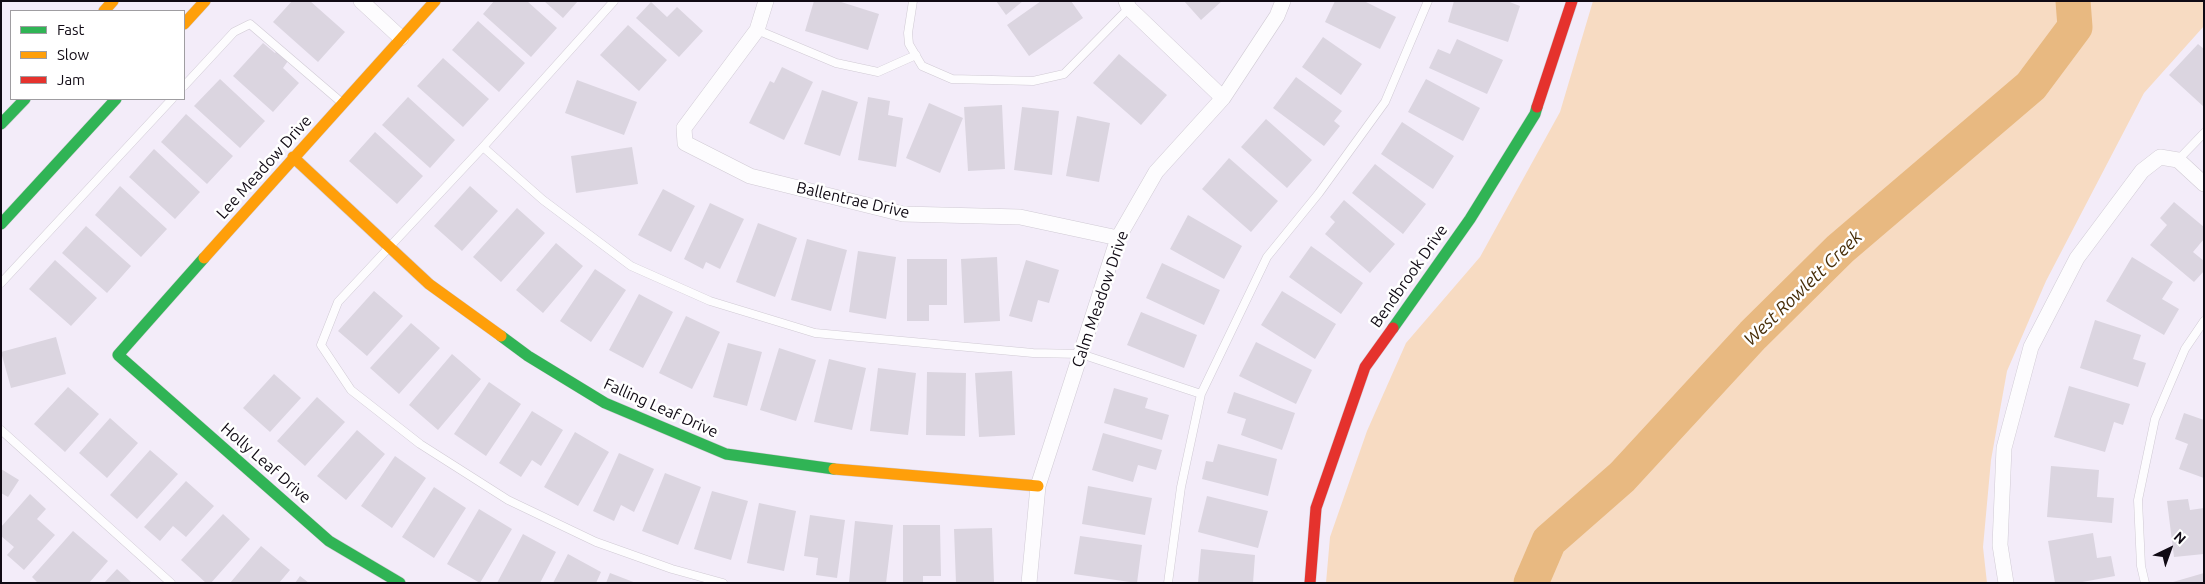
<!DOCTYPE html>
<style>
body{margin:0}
#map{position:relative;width:2205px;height:584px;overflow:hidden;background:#f3ecf9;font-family:Ubuntu,sans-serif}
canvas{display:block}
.frame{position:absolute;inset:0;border:2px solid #100a14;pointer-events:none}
.legend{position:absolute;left:10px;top:10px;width:175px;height:90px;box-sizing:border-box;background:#fff;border:1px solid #9f9da1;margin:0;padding:6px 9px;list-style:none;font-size:15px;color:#100a14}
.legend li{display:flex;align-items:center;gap:10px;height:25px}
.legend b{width:25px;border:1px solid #9f9da1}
.north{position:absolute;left:2145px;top:524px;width:50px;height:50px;-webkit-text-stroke:4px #fff;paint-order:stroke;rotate:42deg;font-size:14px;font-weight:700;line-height:20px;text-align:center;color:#100a14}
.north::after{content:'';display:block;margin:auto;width:18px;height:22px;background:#100a14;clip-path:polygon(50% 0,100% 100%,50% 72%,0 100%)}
</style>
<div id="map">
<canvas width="2205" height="584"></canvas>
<div class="frame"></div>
<ul class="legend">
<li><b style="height:6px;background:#30b455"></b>Fast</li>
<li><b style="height:6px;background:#ff9f0a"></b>Slow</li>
<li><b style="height:6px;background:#e5322d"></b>Jam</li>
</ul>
<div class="north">N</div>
</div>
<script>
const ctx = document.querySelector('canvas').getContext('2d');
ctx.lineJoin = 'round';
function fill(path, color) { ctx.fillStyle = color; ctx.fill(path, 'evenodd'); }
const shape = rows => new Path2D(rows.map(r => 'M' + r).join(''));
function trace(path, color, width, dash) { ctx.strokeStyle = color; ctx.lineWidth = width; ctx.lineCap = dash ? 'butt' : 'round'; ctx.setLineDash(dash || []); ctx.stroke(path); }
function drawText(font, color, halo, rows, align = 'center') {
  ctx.font = font + ' Ubuntu,sans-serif'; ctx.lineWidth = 5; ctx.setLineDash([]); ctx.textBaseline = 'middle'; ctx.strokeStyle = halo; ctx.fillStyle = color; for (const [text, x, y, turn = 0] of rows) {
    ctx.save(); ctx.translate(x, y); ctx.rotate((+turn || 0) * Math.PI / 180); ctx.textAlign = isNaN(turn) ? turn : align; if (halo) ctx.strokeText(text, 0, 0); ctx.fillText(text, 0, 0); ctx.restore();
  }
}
const green = shape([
 [1593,1,2204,1,2204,26,2144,93,2046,281,2007,371,1991,460,1983,547,1987,583,1326,583,1330,537,1367,431,1406,343,1480,257,1560,112]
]);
const river = shape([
 [1531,583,1549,541,1622,477,1753,335,1840,249,2031,86,2075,27,2073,1]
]);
const building = shape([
 [292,1,310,1,345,32,318,62,273,22],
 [494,1,527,1,557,28,531,57,483,14],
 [544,1,578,1,563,18],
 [814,1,838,1,879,14,868,50,805,31],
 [996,1,1023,1,1006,15],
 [1041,1,1071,1,1083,18,1029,56,1007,25],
 [1184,1,1222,1,1201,20],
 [1335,1,1364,1,1396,17,1380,49,1325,22],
 [1454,1,1507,1,1520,6,1508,42,1448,22],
 [651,2,667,17,677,7,703,31,679,57,636,18],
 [478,21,525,63,499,92,452,50],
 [628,25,667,60,639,91,600,55],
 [1323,37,1362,64,1341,95,1302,67],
 [1457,39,1503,60,1487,94,1429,68,1438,49,1450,54],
 [263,43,275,53,277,51,288,61,283,68,299,83,273,112,233,76],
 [2198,44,2204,49,2204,107,2169,75],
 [1119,54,1167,95,1141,125,1093,83],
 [443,58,489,99,463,127,417,86],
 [782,67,813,82,784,140,749,123,770,81,774,83],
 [1296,77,1342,111,1334,121,1340,126,1324,146,1273,108],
 [220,79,265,121,240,148,194,106],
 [1426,79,1480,108,1463,141,1408,112],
 [577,80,637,102,624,135,565,113],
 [822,90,858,102,840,156,804,144],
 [408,97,455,140,430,168,382,125],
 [868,97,890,101,888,115,903,118,896,167,858,160],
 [929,103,963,118,940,173,906,158],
 [1002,105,1005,169,968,171,964,107],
 [1022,107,1059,111,1052,175,1014,170],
 [186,114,233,156,207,184,161,142],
 [1077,116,1110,123,1099,182,1066,176],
 [1266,119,1312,160,1287,188,1241,147],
 [1402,122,1454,156,1433,189,1381,154],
 [375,132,423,176,397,204,349,161],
 [632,147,638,184,576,193,571,156],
 [154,149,200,192,175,219,129,177],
 [1229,158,1278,201,1251,232,1202,189],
 [1375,164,1426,204,1403,234,1352,193],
 [120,186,167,229,141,257,95,215],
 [470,186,498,211,462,251,434,226],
 [663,189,695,206,671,252,638,235],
 [1344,200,1395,244,1370,273,1325,234,1335,222,1330,217],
 [2174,202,2204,227,2204,239,2193,252,2204,261,2204,271,2194,282,2150,245,2167,225,2160,218],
 [710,203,744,219,720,269,706,262,703,269,684,259],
 [517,208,545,233,501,282,473,257],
 [1188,215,1242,246,1224,279,1170,249],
 [758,223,797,238,775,297,736,282],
 [86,226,131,266,107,293,62,253],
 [807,239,847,250,831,311,791,300],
 [556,243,583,266,543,313,516,290],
 [1311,246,1363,283,1341,314,1289,277],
 [858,251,896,257,886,319,849,312],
 [997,257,1000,321,964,323,961,259],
 [2132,257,2173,282,2162,299,2179,309,2164,335,2106,301],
 [907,259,947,259,947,305,929,305,929,321,907,321],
 [55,260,97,298,71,326,29,289],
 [1026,260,1059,270,1049,303,1038,300,1032,322,1009,316],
 [1162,263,1220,290,1204,325,1146,298],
 [595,269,626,290,591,342,560,321],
 [374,291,403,316,367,356,338,331],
 [1282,291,1336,324,1315,359,1261,325],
 [639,294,673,312,643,368,609,350],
 [1141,312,1197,335,1184,368,1127,345],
 [686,316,720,332,692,389,659,373],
 [2095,320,2141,335,2133,359,2146,363,2138,387,2080,368],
 [411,323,440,348,399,394,370,368],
 [56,337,66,374,11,388,1,352],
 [1256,342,1312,370,1296,404,1239,376],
 [728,343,762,352,747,406,713,397],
 [779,348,816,360,796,421,760,410],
 [452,354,481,379,438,430,409,405],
 [829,359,866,368,852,430,814,422],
 [878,368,916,373,908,435,870,431],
 [1012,371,1015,435,979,437,975,373],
 [927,372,966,373,965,436,926,435],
 [274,374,301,398,270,432,243,408],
 [489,382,521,404,486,456,454,434],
 [2069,386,2130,404,2123,425,2114,422,2105,452,2054,437],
 [68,387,99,414,65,452,34,424],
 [1114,388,1148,398,1145,408,1169,415,1162,440,1104,423],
 [1234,392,1295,413,1282,450,1241,435,1246,419,1227,413],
 [317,397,345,422,305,466,277,441],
 [532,411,563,430,541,466,532,460,521,477,499,463],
 [2184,413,2204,420,2204,478,2179,469,2188,444,2175,439],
 [110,418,138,443,107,478,79,453],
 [357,430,385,454,346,500,317,476],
 [575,432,609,452,578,506,544,487],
 [1103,433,1162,450,1156,470,1138,465,1133,482,1092,470],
 [1218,444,1277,459,1268,496,1202,479,1206,461,1213,462],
 [150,450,178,474,137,519,110,495],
 [619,453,654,469,634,512,621,505,614,521,593,511],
 [395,456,426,478,392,528,361,506],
 [2051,466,2099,470,2097,497,2114,498,2112,523,2047,517],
 [1,469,19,480,8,497,1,493],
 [665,473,701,487,678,545,642,531],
 [186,481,214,506,186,537,173,526,160,541,144,527],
 [1088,486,1152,498,1145,535,1082,524],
 [434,487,466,508,434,558,402,537],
 [712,491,748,501,731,560,694,549],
 [30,494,46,509,37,519,55,535,24,570,7,555,14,547,1,536,1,527],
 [1207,496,1268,511,1258,548,1198,532],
 [2188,499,2190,510,2204,508,2204,554,2174,557,2167,501],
 [759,503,796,511,784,571,747,563],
 [479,509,512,529,480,583,447,564],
 [223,514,250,539,211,583,206,583,181,560],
 [810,515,845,520,837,578,816,575,818,558,804,556],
 [855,521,893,525,886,583,849,582],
 [903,525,940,525,941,576,923,576,923,583,903,583],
 [992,528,994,582,956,583,954,529],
 [73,531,108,561,89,583,38,583,32,577],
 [2093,533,2097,558,2111,556,2115,576,2077,583,2055,583,2048,541],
 [523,534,556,552,540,583,497,583],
 [1080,536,1142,545,1137,583,1074,574],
 [261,546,290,570,279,583,230,583],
 [1201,549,1255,555,1253,583,1198,583],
 [568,554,601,572,596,583,553,583],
 [117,569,132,583,104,583],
 [610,573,636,583,606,583],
 [2204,573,2204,583,2173,583,2173,582],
 [300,576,309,583,295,583]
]);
const lane = shape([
 [614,1,483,147,338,302,321,345,351,390,420,444,508,500,596,542,672,569,723,583],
 [913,1,908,33,909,44,922,66,952,79,1033,81,1064,74,1129,8],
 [757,30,836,63,878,72,916,55],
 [184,86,234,32,250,24,341,102],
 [483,147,543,200,631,266,710,301,815,333,1033,353,1081,354,1201,394,1267,257,1319,193,1385,102,1428,1],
 [2178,160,2204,133],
 [1,283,172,99],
 [1,430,171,583],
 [1168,583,1181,487,1201,394],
 [2145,583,2141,566,2138,500,2155,419,2185,349,2204,321]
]);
const street = shape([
 [361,1,401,38],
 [766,1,757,30,684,128,685,143,750,176,903,214,1020,217,1118,238],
 [1126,1,1129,8,1223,98],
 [1029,583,1038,486,1118,238,1156,172,1223,98,1277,16,1283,1],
 [2006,583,2000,545,2004,448,2031,347,2077,258,2142,171,2160,157,2178,160,2204,184]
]);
const fast = shape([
 [1,124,25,99],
 [1,224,116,99],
 [204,258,118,355,329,541,400,583],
 [1393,328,1470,219,1535,114,1537,107],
 [501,336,528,356,605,403,726,454,834,469]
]);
const slow = shape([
 [104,11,113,1],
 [184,24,205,1],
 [293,157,429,284,501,336],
 [204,258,435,1],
 [834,469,1038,486]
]);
const jam = shape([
 [1537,107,1572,1],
 [1310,583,1316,508,1365,367,1393,328]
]);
const streetNames = [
 ["Lee Meadow Drive",264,167,-48],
 ["Ballentrae Drive",853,200,13],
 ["Bendbrook Drive",1409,276,-55],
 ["Calm Meadow Drive",1100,299,-71],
 ["Falling Leaf Drive",661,408,24],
 ["Holly Leaf Drive",266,463,41]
];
const waterNames = [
 ["West Rowlett Creek",1803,288,-44]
];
fill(green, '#f7dbc2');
trace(river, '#e8b981', 35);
fill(building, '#dbd5e0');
trace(lane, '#d0cad4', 9);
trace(street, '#d0cad4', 16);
trace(fast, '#d0cad4', 12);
trace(slow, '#d0cad4', 12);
trace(jam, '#d0cad4', 12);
trace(lane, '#fdfcfe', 8);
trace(street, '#fdfcfe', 15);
trace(fast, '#30b455', 11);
trace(slow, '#ff9f0a', 11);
trace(jam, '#e5322d', 11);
drawText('16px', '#100a14', '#fff', streetNames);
drawText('italic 18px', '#472d07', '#fff', waterNames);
</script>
